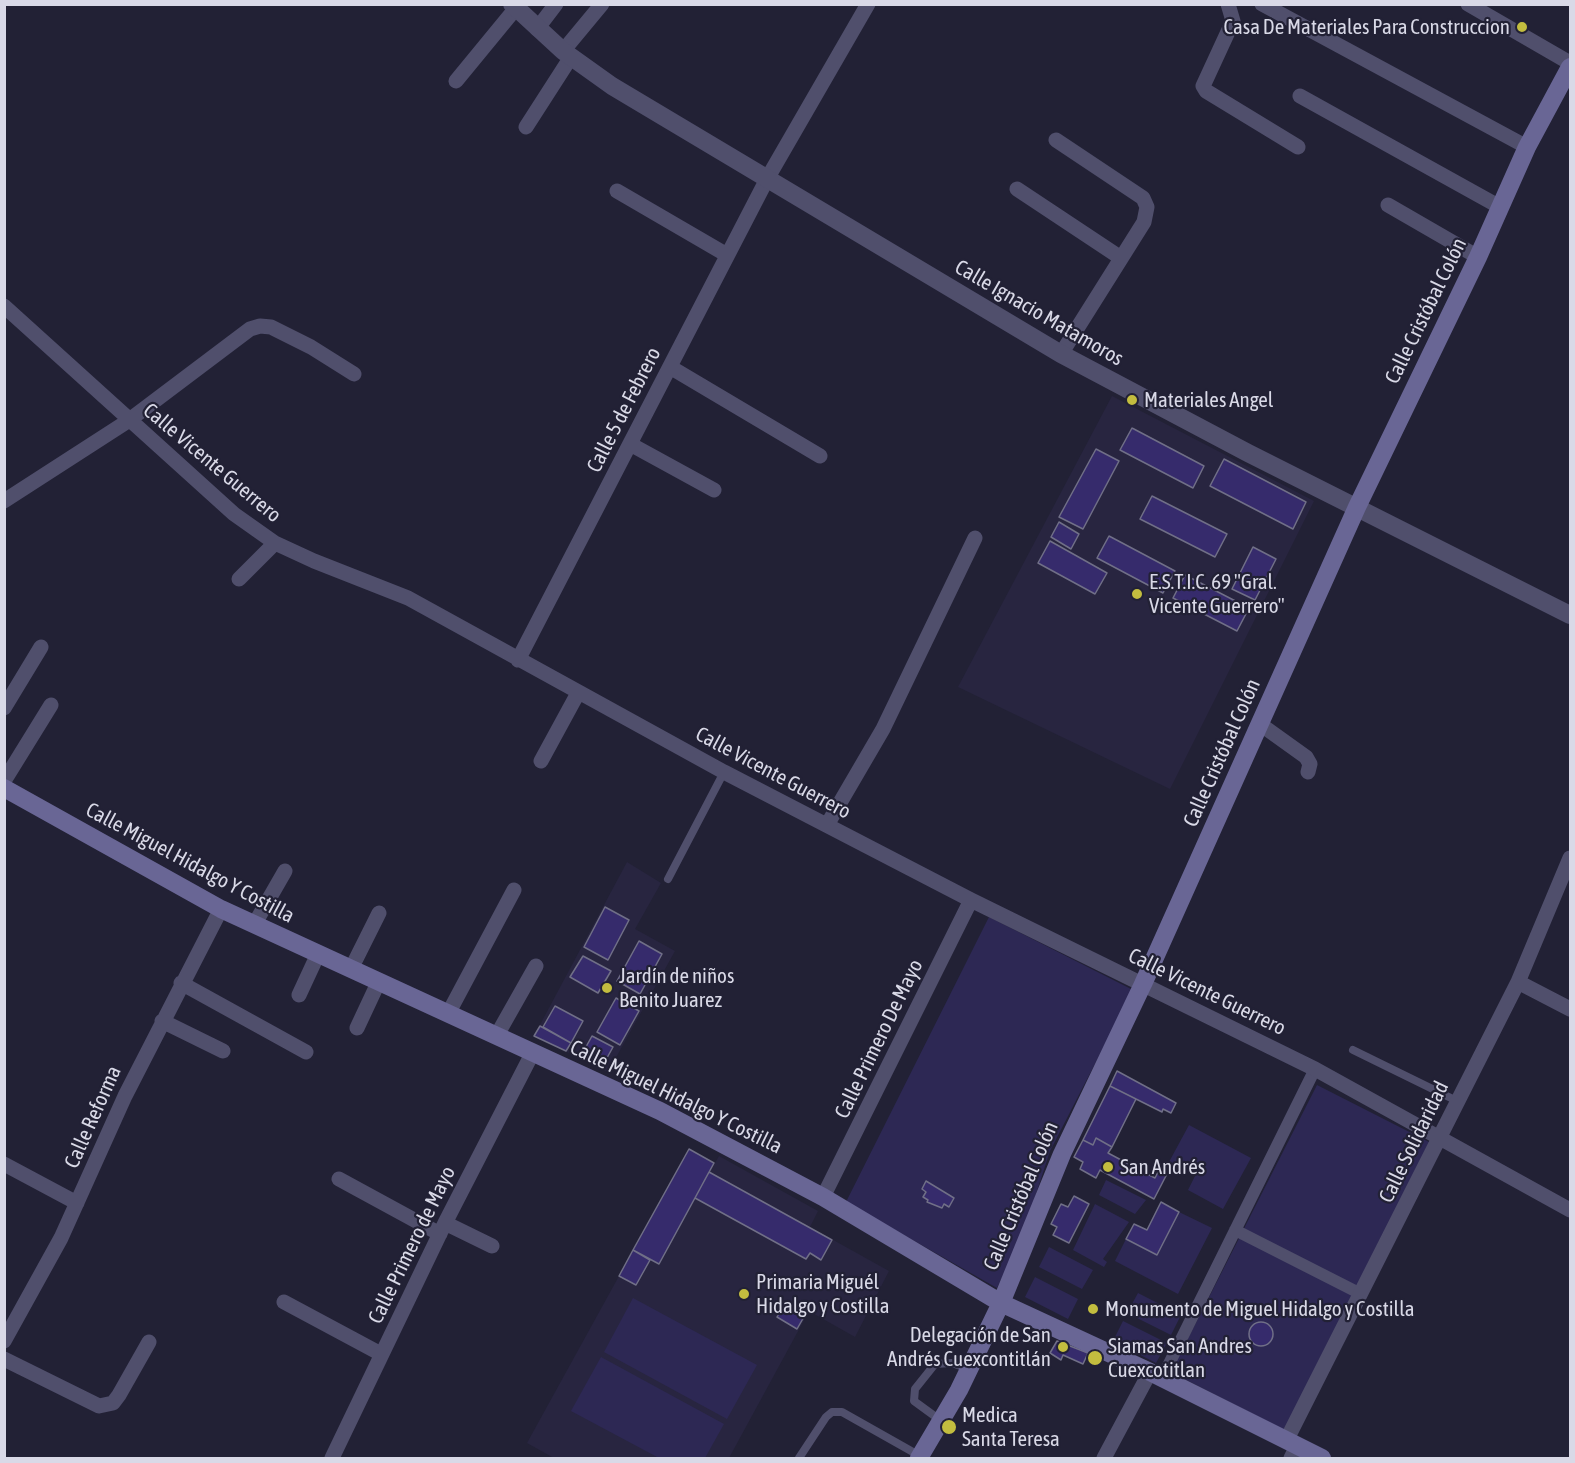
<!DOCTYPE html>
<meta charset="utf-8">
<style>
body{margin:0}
#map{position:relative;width:1575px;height:1463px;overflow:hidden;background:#222135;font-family:"Asap Condensed",sans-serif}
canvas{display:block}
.frame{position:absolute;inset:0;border:6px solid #d9d9e7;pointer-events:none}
</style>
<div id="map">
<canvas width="1575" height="1463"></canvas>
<div class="frame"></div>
</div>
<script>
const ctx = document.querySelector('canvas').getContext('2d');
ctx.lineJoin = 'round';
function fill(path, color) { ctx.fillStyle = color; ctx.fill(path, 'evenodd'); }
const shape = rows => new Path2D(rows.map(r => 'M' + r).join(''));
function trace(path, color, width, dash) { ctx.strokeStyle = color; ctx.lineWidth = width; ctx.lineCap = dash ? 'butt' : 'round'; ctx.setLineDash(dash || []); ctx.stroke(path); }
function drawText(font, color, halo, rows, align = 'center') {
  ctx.font = font + ' "Asap Condensed",sans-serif'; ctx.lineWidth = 4.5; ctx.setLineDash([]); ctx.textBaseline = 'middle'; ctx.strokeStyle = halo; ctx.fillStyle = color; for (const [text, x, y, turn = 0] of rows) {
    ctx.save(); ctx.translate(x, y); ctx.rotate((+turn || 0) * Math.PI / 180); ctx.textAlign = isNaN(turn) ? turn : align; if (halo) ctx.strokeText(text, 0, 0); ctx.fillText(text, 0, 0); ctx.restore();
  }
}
const built = shape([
 [1112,396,1314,501,1170,789,958,687],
 [627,862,661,883,635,929,675,951,608,1072,534,1036],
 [689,1149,715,1163,719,1156,818,1211,810,1227,889,1271,855,1337,809,1311,729,1458,554,1458,527,1443]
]);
const green = shape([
 [989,917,1133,990,1050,1151,1024,1231,997,1288,846,1202],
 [1317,1085,1431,1143,1284,1430,1171,1372],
 [1189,1125,1251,1158,1223,1209,1188,1190,1195,1176,1169,1162],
 [1106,1180,1146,1200,1135,1214,1099,1195],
 [1095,1204,1129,1222,1103,1259,1107,1262,1104,1267,1073,1250],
 [1179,1212,1212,1228,1178,1294,1115,1261,1126,1239,1157,1255],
 [1049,1247,1093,1270,1082,1289,1039,1267],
 [1035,1277,1078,1299,1068,1319,1025,1297],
 [1138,1293,1181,1315,1171,1335,1127,1313],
 [633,1298,757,1365,727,1419,604,1352],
 [1123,1321,1167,1343,1156,1363,1113,1341],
 [601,1357,724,1424,705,1458,659,1458,571,1411]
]);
const building = shape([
 [1132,428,1204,466,1193,488,1120,450,1132,428],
 [1096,449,1119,461,1083,529,1059,517,1096,449],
 [1224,459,1306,502,1293,529,1210,486,1224,459],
 [1152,496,1227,534,1215,557,1140,519,1152,496],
 [1059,522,1079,534,1071,549,1051,537,1059,522],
 [1109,536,1175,571,1163,593,1097,558,1109,536],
 [1050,541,1107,573,1095,594,1038,563,1050,541],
 [1253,547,1276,559,1255,600,1232,589,1253,547],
 [1185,575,1249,608,1237,631,1173,598,1185,575],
 [605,907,629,920,608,960,584,947,605,907],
 [639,941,662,954,640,994,617,981,639,941],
 [583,956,611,971,598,993,570,977,583,956],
 [616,998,639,1011,620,1045,597,1032,616,998],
 [555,1006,583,1021,571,1043,543,1027,555,1006],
 [540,1026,571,1043,566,1051,534,1036,540,1026],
 [592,1036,613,1047,603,1065,582,1054,592,1036],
 [1117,1071,1176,1103,1171,1113,1163,1109,1162,1112,1110,1086,1117,1071],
 [1110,1086,1136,1099,1112,1147,1096,1138,1093,1145,1083,1140,1110,1086],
 [1096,1138,1112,1147,1108,1153,1155,1178,1161,1166,1169,1170,1154,1199,1100,1170,1096,1178,1080,1169,1083,1162,1074,1157,1083,1140,1093,1145,1096,1138],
 [689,1149,714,1163,659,1264,633,1250,689,1149],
 [709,1172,832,1240,821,1260,810,1253,806,1259,695,1198,709,1172],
 [926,1181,954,1198,949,1207,944,1204,942,1208,927,1202,928,1200,923,1197,926,1192,922,1189,926,1181],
 [1074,1196,1089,1204,1069,1243,1053,1235,1057,1227,1051,1224,1061,1204,1068,1207,1074,1196],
 [1161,1202,1179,1212,1157,1255,1126,1239,1134,1224,1147,1230,1161,1202],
 [633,1250,650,1260,636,1285,619,1276,633,1250],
 [785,1303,805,1315,797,1329,777,1317,785,1303],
 '1249 1334a12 12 0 1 1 24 0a12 12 0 1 1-24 0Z',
 [1057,1341,1088,1353,1083,1364,1063,1355,1061,1360,1050,1353,1057,1341]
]);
const service = shape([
 [668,879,724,772],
 [1353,1050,1457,1101],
 [940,1420,914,1401,915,1389,935,1364,952,1363,969,1369],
 [799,1458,826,1417,832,1412,842,1412,920,1456]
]);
const pedestrian = shape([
 [1235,1230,1361,1294],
 [1162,1378,1315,1069]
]);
const minor = shape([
 [1228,4,1233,21,1203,86,1206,91,1298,147],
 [1262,4,1527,147],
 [1468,4,1570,63],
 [537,29,556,4],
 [563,51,602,4],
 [456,81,516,8],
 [1300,96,1500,207],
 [526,127,571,57],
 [1056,140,1143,198,1147,207,1144,222,1061,354],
 [1017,189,1121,258],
 [617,191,727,255],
 [1388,205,1478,257],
 [4,306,234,514,275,543,314,561,408,598,724,772,971,900,1315,1069,1570,1210],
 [670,367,820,456],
 [630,444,714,490],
 [4,501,128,421,250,329,260,326,271,327,311,347,354,374],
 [239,579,275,543],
 [518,660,767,179,868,4],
 [4,708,41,647],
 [1260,724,1306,757,1310,764,1308,772],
 [541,761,578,693],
 [4,781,51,705],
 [827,825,883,729,975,538],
 [254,925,285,871],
 [351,969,379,913],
 [1518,982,1570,1009],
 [181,983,306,1052],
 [299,995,318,954],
 [449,1012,514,890],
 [162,1021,223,1051],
 [357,1028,379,981],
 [497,1035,536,966],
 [4,1164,77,1203],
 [339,1179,440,1234],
 [823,1197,971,900],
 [445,1223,492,1246],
 [284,1302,381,1354],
 [4,1341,61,1238,125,1096,221,909],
 [4,1359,99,1406,113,1403,119,1395,149,1342],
 [1286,1441,1518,982,1570,858],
 [332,1458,445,1223,533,1052],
 [1104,1458,1150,1372],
 [1291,1458,1297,1446]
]);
const tertiary = shape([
 [512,4,563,51,612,86,1061,354,1248,453,1570,615]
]);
const secondary = shape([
 [4,788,221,909,660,1111,823,1197,1001,1303,1150,1372,1322,1458],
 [919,1458,959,1390,1001,1303,1062,1154,1143,984,1357,507,1478,257,1527,147,1570,67]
]);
const markers = [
 [1522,27,6,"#c3bd3f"],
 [1132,400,6,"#c3bd3f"],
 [1137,594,6,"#c3bd3f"],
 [607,988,6,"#c3bd3f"],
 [1108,1167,6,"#c3bd3f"],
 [744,1294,6,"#c3bd3f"],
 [1093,1309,6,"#c3bd3f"],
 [1063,1347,6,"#c3bd3f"],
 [1095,1358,8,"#c3bd3f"],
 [949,1427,8,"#c3bd3f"]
];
const poiNames = [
 ["Casa De Materiales Para Construccion",1510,27,"right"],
 ["Materiales Angel",1144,400],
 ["E.S.T.I.C. 69 \"Gral.",1149,582],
 ["Vicente Guerrero\"",1149,606],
 ["Jardín de niños",619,976],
 ["Benito Juarez",619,1000],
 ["San Andrés",1120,1167],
 ["Primaria Miguél",756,1282],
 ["Hidalgo y Costilla",756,1306],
 ["Monumento de Miguel Hidalgo y Costilla",1105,1309],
 ["Delegación de San",1051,1335,"right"],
 ["Andrés Cuexcontitlán",1051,1359,"right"],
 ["Siamas San Andres",1108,1346],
 ["Cuexcotitlan",1108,1370],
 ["Medica",962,1415],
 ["Santa Teresa",962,1439]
];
const streetNames = [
 ["Calle Cristóbal Colón",1426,311,-64],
 ["Calle Ignacio Matamoros",1039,313,30],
 ["Calle 5 de Febrero",624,410,-63],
 ["Calle Vicente Guerrero",212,463,40],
 ["Calle Cristóbal Colón",1222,753,-66],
 ["Calle Vicente Guerrero",773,773,28],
 ["Calle Miguel Hidalgo Y Costilla",190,863,28],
 ["Calle Vicente Guerrero",1207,992,26],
 ["Calle Primero De Mayo",879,1039,-64],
 ["Calle Miguel Hidalgo Y Costilla",676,1097,26],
 ["Calle Reforma",93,1117,-66],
 ["Calle Solidaridad",1414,1142,-64],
 ["Calle Cristóbal Colón",1021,1196,-67],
 ["Calle Primero de Mayo",412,1245,-64]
];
fill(built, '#282540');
fill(green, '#2d2854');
fill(building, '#362b6c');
trace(building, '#706f87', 1.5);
trace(service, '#504f6c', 8);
trace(pedestrian, '#504f6c', 12);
trace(minor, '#504f6c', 15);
trace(tertiary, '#504f6c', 18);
trace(secondary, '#696695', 18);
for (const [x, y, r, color] of markers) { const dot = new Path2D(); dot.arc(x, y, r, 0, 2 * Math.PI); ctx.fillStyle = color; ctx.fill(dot); trace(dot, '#222135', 2); }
drawText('21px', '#d9d9e7', '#222135', poiNames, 'left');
drawText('21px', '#d9d9e7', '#222135', streetNames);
</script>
